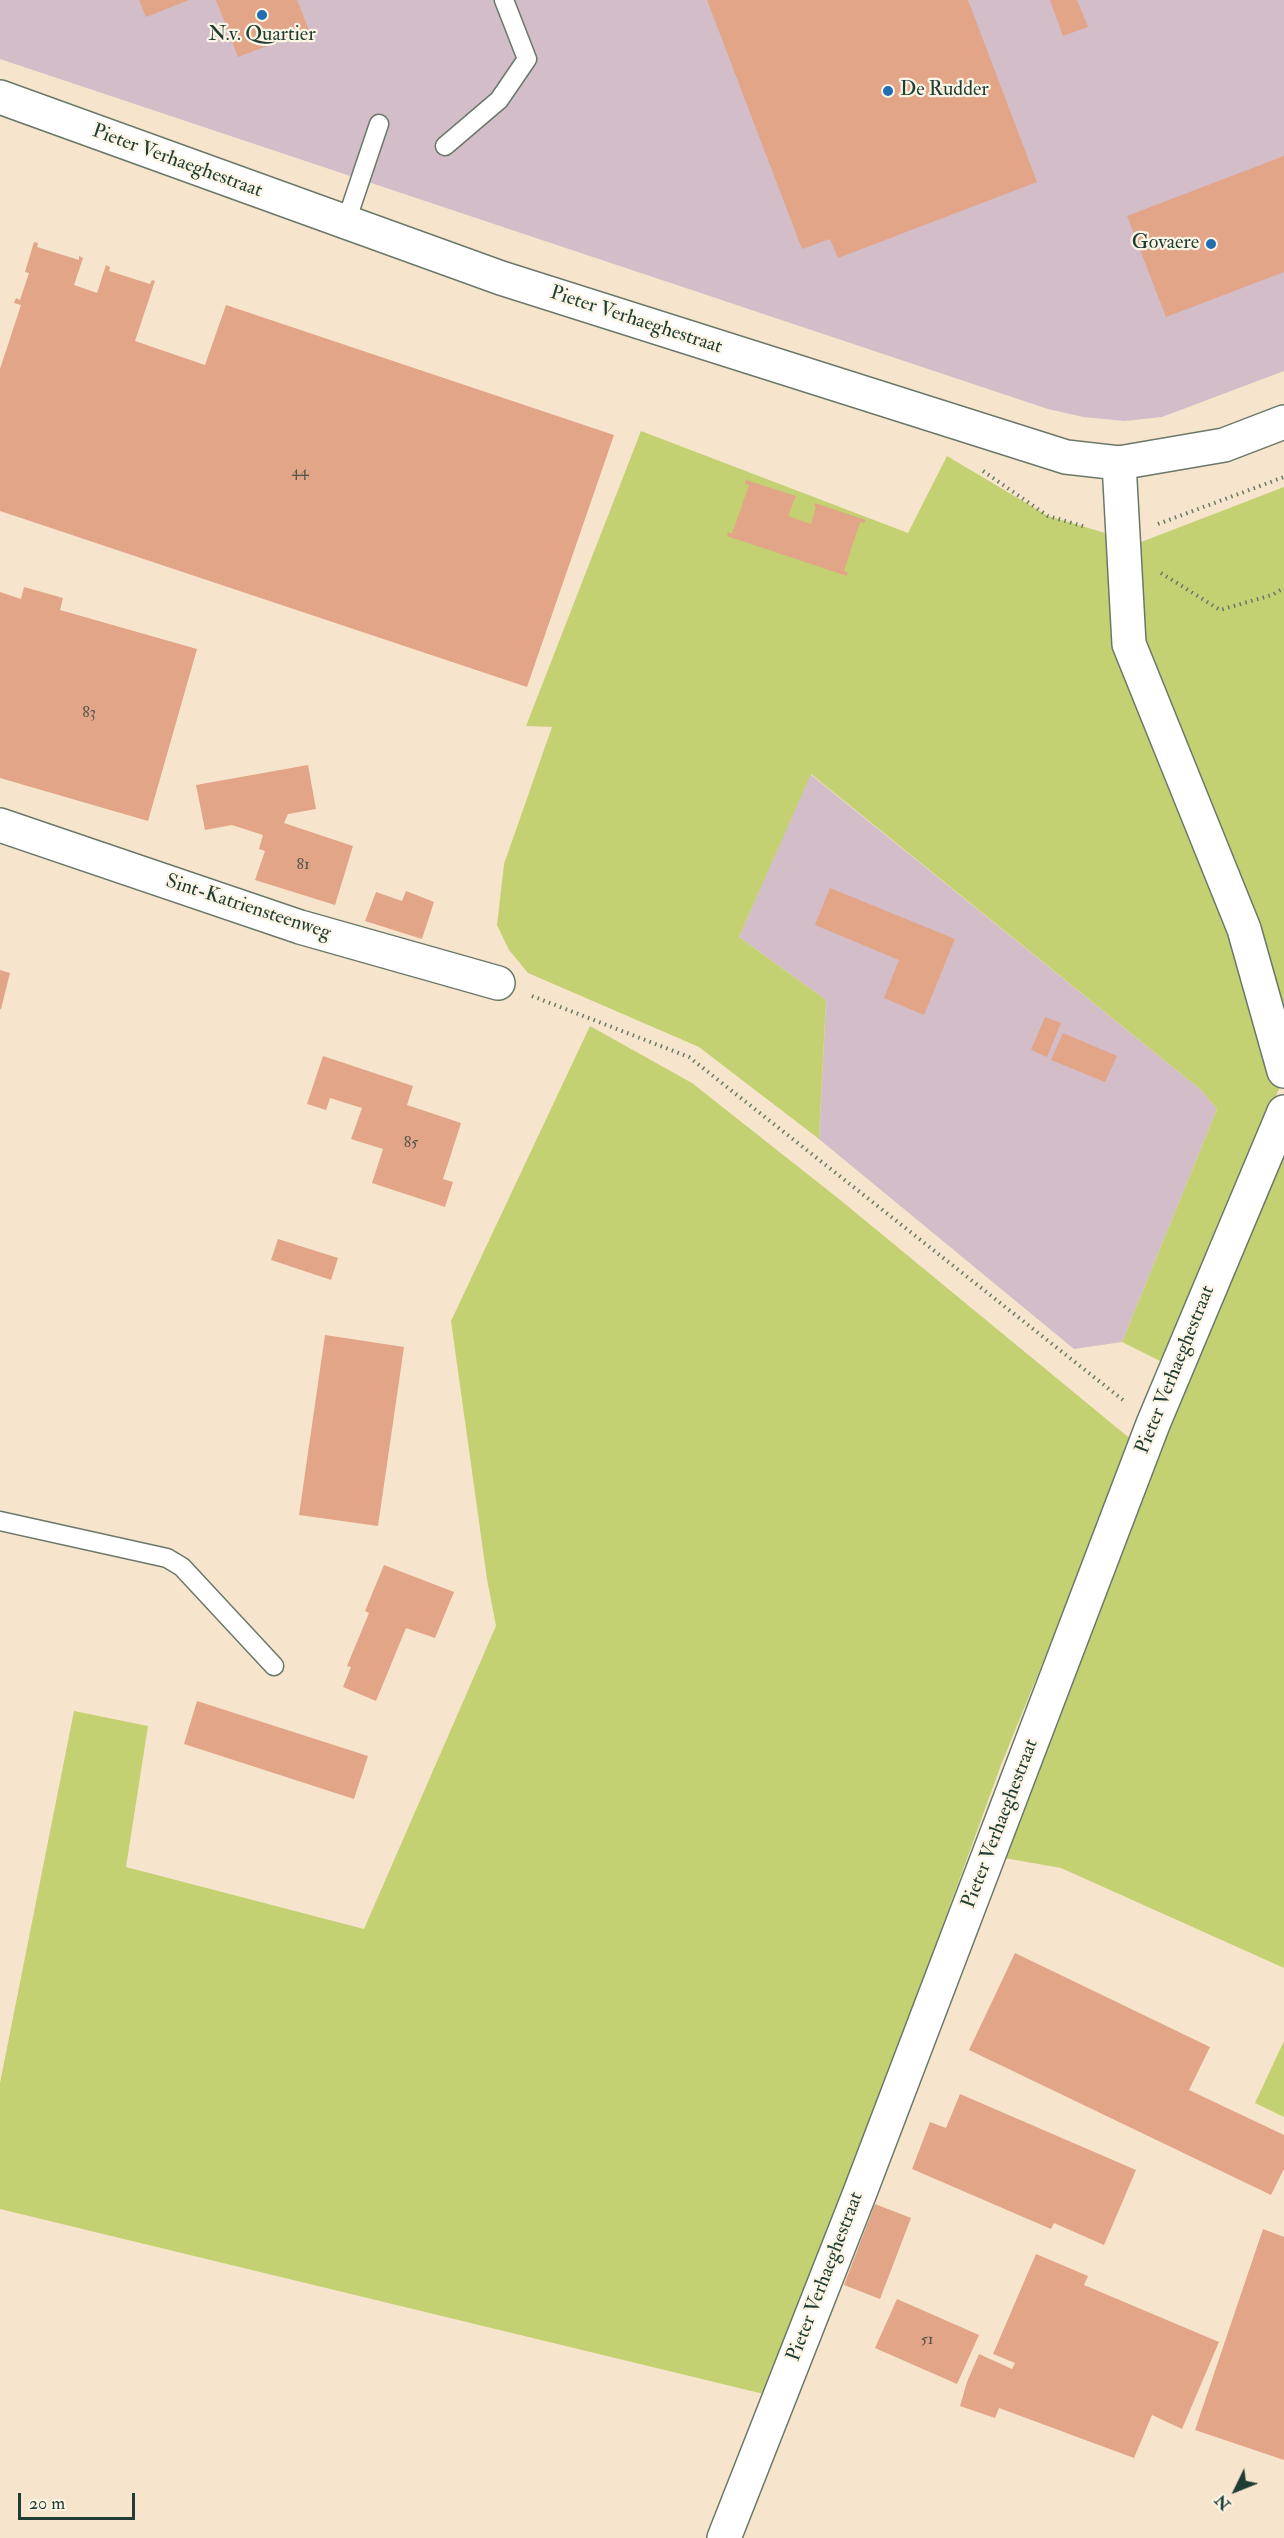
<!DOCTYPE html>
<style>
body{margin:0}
#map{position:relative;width:1284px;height:2538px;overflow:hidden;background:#f6e5cc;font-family:"IM FELL Double Pica",serif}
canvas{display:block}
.north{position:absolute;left:1206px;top:2460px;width:60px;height:60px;-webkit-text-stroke:4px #fcf5e5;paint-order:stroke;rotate:227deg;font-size:16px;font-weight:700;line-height:24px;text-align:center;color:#1f3d34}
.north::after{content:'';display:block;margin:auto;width:21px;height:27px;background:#1f3d34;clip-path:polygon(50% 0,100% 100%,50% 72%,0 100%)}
.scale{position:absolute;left:18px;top:2493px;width:117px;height:27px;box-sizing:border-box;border:3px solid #1f3d34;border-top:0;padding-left:8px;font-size:18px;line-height:21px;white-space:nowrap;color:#1f3d34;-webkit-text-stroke:4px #fcf5e5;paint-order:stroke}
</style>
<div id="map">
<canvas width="1284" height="2538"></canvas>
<div class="north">N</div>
<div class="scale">20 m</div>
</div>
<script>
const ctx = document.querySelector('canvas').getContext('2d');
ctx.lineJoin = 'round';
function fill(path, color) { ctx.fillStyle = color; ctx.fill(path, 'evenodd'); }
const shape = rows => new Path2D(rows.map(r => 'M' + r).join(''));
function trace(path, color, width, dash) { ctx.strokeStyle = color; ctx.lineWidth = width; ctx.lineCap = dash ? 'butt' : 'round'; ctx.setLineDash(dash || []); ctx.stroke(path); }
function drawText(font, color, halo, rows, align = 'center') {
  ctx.font = font + ' "IM FELL Double Pica",serif'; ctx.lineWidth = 4.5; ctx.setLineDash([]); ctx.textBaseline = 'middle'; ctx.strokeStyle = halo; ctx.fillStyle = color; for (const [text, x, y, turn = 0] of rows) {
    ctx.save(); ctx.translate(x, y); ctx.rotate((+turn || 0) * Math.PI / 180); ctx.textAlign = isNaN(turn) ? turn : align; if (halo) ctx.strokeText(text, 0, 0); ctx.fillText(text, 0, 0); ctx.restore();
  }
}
const industrial = shape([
 [0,0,1284,0,1284,371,1162,417,1125,421,1083,417,1048,409,0,59],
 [810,774,1201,1090,1217,1109,1122,1342,1074,1349,819,1139,826,1000,739,937]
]);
const green = shape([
 [641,431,908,533,947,456,1048,516,1122,538,1140,640,1136,544,1284,487,1284,1076,1170,1366,1122,1342,1217,1109,1201,1090,811,774,739,937,826,1000,819,1139,699,1047,528,973,509,950,497,925,504,864,552,727,526,726],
 [590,1026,692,1083,839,1199,1133,1441,1001,1765,772,2396,0,2209,0,2083,74,1711,148,1726,126,1867,364,1929,496,1626,487,1579,451,1321],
 [1284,1143,1284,1968,1061,1868,998,1857],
 [1284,2041,1284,2117,1255,2103]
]);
const building = shape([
 [139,0,189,0,146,17],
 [216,0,297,0,309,30,238,57],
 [707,0,968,0,1037,182,838,258,830,239,802,249],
 [1050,0,1077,0,1088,27,1063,36],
 [1284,156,1284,272,1166,317,1127,216],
 [34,242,38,243,37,247,79,260,79,256,83,258,74,285,97,293,106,265,110,267,109,271,150,284,152,280,155,281,135,341,205,365,226,305,614,435,527,687,0,511,0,369,21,305,14,303,16,298,20,300,29,273,25,272],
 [746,480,796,496,788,516,811,524,816,507,814,506,815,503,866,520,864,523,860,522,844,571,848,572,847,576,727,536,728,532,732,534,749,485,745,484],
 [24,587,63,598,60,610,197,649,148,821,0,778,0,592,21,599],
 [308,765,316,809,288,814,284,823,353,846,335,905,255,880,265,851,259,849,263,835,232,825,205,830,196,785],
 [830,888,955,939,924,1015,884,998,899,960,815,925],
 [406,891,434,902,422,939,365,921,376,892,402,901],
 [0,970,10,973,1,1009,0,1009],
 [1045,1017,1061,1023,1047,1057,1031,1050],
 [1063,1033,1117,1056,1105,1082,1051,1060],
 [323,1056,413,1086,407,1105,461,1123,443,1179,453,1182,445,1207,372,1183,383,1149,351,1139,362,1108,330,1098,326,1110,307,1104],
 [278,1239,338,1258,331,1280,271,1260],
 [325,1335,404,1347,378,1526,299,1515],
 [384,1565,454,1592,435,1638,406,1628,376,1701,343,1687,351,1667,347,1666,369,1613,365,1611],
 [197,1701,368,1756,354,1799,184,1744],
 [1015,1953,1210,2047,1189,2090,1284,2135,1284,2169,1271,2195,969,2050],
 [960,2094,1136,2170,1104,2245,1054,2223,1051,2229,912,2169,930,2122,946,2128],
 [875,2204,911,2218,880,2299,844,2285],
 [1263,2229,1284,2237,1284,2460,1195,2430],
 [1036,2254,1088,2276,1084,2285,1219,2342,1182,2429,1152,2415,1134,2458,999,2408,995,2418,960,2406,967,2382,979,2354,1012,2369,1015,2363,993,2354],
 [897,2299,979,2335,957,2384,875,2348]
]);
const path = shape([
 [983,471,1048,516,1086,527],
 [1158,524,1284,477],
 [1161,573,1220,610,1272,595,1284,588],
 [532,996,689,1057,1123,1400]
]);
const service = shape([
 [445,146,499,100,527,59,504,0],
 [346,222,379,124],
 [0,1521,167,1558,182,1567,274,1666]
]);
const minor = shape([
 [0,97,501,278,1066,457,1119,463,1224,445,1284,422],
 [1119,463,1129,644,1244,929,1284,1071],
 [0,825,300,927,498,983],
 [724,2538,859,2195,1153,1424,1284,1112]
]);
const markers = [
 [262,15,6,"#1f6fb2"],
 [888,91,6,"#1f6fb2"],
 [1211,244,6,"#1f6fb2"]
];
const numberNames = [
 ["44",300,473],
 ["83",89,714],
 ["81",303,866],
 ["85",411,1144],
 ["51",927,2341]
];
const poiNames = [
 ["N.v. Quartier",262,36],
 ["De Rudder",900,91,"left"],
 ["Govaere",1199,244,"right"]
];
const streetNames = [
 ["Pieter Verhaeghestraat",177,162,20],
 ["Pieter Verhaeghestraat",636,321,18],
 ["Sint-Katriensteenweg",248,908,18],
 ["Pieter Verhaeghestraat",1176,1370,-68],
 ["Pieter Verhaeghestraat",1001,1824,-69],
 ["Pieter Verhaeghestraat",826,2277,-69]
];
fill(industrial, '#d2bdc8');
fill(green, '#c4d173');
fill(building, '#e2a587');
trace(service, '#6a7869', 21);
trace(minor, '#6a7869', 36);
trace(path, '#6a7869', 4, [1.5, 4.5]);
trace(service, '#fff', 18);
trace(minor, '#fff', 33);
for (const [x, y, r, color] of markers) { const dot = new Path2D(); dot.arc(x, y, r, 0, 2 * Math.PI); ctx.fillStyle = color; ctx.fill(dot); trace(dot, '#fcf5e5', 2); }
drawText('16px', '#505749', null, numberNames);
drawText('20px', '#1f3d34', '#fcf5e5', poiNames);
drawText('20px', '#1f3d34', '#fcf5e5', streetNames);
</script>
